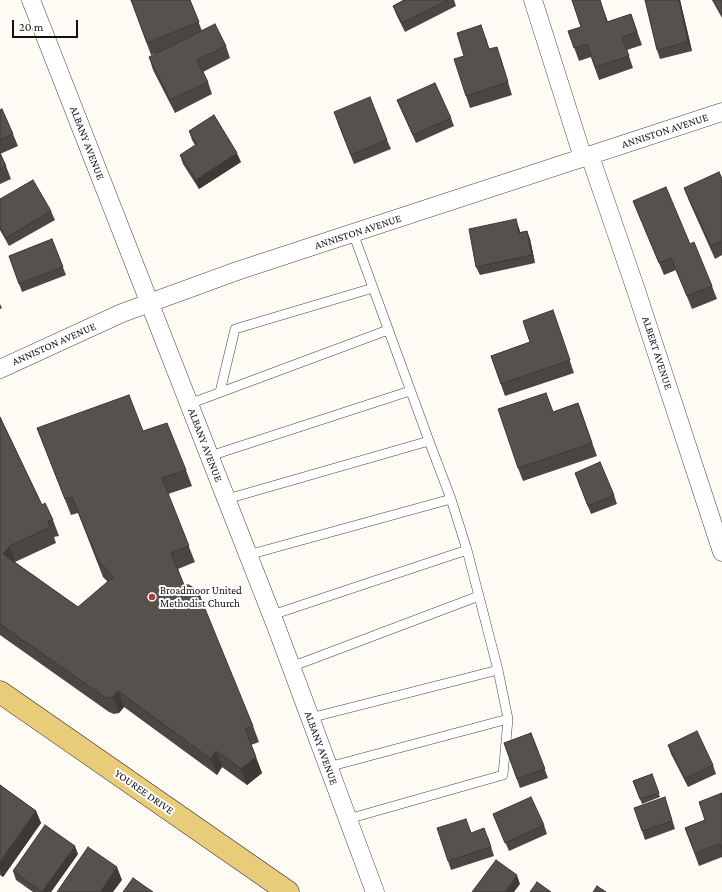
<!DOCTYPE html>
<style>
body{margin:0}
#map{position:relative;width:722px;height:892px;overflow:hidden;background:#fefbf4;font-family:"Crimson Pro",serif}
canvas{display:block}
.scale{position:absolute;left:12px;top:20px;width:66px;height:18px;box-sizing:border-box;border:2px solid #101010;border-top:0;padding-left:5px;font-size:12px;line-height:14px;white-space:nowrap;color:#101010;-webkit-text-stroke:3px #fff;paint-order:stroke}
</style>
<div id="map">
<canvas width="722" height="892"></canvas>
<div class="scale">20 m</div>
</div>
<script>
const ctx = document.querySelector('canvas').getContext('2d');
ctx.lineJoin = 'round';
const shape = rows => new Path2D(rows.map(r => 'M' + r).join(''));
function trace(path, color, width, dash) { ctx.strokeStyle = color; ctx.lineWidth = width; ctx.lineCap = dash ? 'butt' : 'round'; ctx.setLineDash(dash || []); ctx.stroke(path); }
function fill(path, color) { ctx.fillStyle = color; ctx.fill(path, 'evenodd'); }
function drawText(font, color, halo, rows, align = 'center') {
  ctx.font = font + ' "Crimson Pro",serif'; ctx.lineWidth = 4; ctx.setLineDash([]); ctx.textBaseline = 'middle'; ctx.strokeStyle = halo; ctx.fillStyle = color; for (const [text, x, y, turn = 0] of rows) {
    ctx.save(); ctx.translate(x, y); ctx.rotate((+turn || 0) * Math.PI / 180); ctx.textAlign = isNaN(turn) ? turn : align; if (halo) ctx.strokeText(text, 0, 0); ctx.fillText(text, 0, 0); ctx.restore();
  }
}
const service = shape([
 [220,392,235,329,373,288],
 [189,404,388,330],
 [210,456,410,391],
 [227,499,429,441],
 [248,555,451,499],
 [272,615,467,550],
 [291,667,479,596],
 [310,718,498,670],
 [328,767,508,719],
 [348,819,503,775,508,719,498,670,467,550,451,499,429,441,353,233]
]);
const minor = shape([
 [31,0,276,626,375,892],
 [533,0,583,158],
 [590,156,636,290,722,552],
 [0,369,122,313,237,271,722,112]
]);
const primary = shape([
 [0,692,288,892]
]);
const wall = shape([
 [131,0,190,0,202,31,226,46,230,58,203,72,208,82,212,94,175,113,153,70,149,57,156,53,151,55],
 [404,0,454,0,456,6,405,32,396,14,393,6],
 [572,0,600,0,608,22,631,14,642,45,627,50,633,68,599,80,591,57,579,61,568,31,581,27],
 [645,0,680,0,692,51,660,59,657,50],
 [712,0,722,0,722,18],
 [486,38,489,49,501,59,512,95,470,108,466,96,464,56],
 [397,100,451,118,454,126,416,143],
 [0,110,13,134,18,146,0,154,6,166,11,179,0,184],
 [337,121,387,140,391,149,354,164],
 [189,131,241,162,199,189,183,164,180,155,195,145,192,140],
 [722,179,722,255,715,259,689,201,684,188],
 [0,199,51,211,55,220,9,246,0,230],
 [633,201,690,244,712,286,717,299,692,309,676,270,664,275,638,213],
 [519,228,520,232,527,231,530,239,535,263,480,275,476,267],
 [52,239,66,275,22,292,9,256],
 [0,304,2,308,0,309],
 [557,323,574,373,505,396,491,356,530,342],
 [578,403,597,456,523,481,518,468,553,412],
 [0,417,42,505,53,520,59,536,54,537,56,543,15,562,78,607,108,582,103,577,78,513,71,515,37,428,143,431,186,470,192,486,168,494,195,562,178,569,184,585,253,726,259,742,251,745,262,773,247,785,222,767,217,775,124,707,119,713,114,714,109,712,0,635],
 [578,481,614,495,617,504,591,514],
 [531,733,548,778,520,788,504,743],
 [668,745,713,765,716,774,688,787,671,754],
 [652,774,660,797,642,804,633,781],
 [0,785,36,811,41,823,3,877,0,875],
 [722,793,722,857,699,866,685,828,705,820],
 [668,806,675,829,645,840,642,831],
 [493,814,544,825,547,834,509,851],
 [471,833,488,837,494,856,451,870,448,861],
 [78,854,51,892,33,892,16,880,13,871]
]);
const shadedWall = shape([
 [679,0,680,0,692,51,688,42],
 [237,153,241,162,199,189,196,180],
 [516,219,519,228,522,241,519,233],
 [527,231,530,239,535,263,532,255],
 [10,546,15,562,9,570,3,554],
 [118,691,124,707,119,713,113,697],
 [216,751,222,767,217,775,211,759],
 [256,757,262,773,247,785,241,769],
 [36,811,41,823,3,877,0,868,0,862],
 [75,846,78,854,51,892,42,892],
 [117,867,122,880,113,892,100,892],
 [517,875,520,884,514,892,505,892]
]);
const building = shape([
 [131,0,190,0,199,22,147,43,131,0],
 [404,0,448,0,402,23,393,6,404,0],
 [572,0,600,0,607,22,631,14,637,32,622,37,629,56,595,67,587,44,574,48,568,31,581,27,572,0],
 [645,0,679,0,688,42,657,50,645,0],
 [713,0,722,0,722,15,713,0],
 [215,24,226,46,197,60,208,82,170,100,149,57,215,24],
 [481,25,489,49,497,47,508,82,466,96,454,59,464,56,457,33,481,25],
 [435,83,451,118,413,135,397,100,435,83],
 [370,97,387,140,351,155,334,112,370,97],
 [2,109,13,134,0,140,0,110,2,109],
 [214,115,237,153,196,180,180,155,197,144,189,131,214,115],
 [0,153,6,166,0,169,0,153],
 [719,172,722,179,722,241,711,246,684,188,719,172],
 [33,180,51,211,6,238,0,227,0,199,33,180],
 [666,187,690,244,694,242,712,286,687,296,671,258,659,263,633,201,666,187],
 [516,219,519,233,527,231,532,255,476,267,469,229,516,219],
 [52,239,63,267,19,284,9,256,52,239],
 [553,310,570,360,501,384,491,356,530,342,523,321,553,310],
 [546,393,553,412,578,403,592,443,518,468,498,409,546,393],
 [129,395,143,431,167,423,186,470,162,478,189,546,171,553,184,585,189,585,197,590,199,594,253,726,245,729,256,757,241,769,216,751,211,759,118,691,113,697,108,698,103,696,0,624,0,417,42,505,45,503,53,520,48,521,50,527,10,546,3,554,78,607,113,577,98,560,72,497,65,499,37,428,129,395],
 [600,462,614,495,588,506,575,473,600,462],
 [697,731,713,765,685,779,668,745,697,731],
 [531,733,545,769,517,779,504,743,531,733],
 [652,774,659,793,640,799,633,781,652,774],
 [0,785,36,811,0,862,0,785],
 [722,793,722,850,720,844,695,853,685,828,705,820,699,802,722,793],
 [531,797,544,825,505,843,493,814,531,797],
 [665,797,672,821,642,831,634,808,665,797],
 [466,819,471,833,484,828,491,847,448,861,437,828,466,819],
 [45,825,75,846,42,892,13,871,45,825],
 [88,847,117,867,100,892,57,892,88,847],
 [496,860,517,875,505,892,472,892,496,860],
 [133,878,153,892,123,892,133,878],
 [537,882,551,892,530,892,537,882],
 [597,886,606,892,593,892,597,886]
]);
const markers = [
 [152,597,4,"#b0373e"]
];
const streetNames = [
 ["ANNISTON AVENUE",665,131,-18],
 ["ALBANY AVENUE",87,143,69],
 ["ANNISTON AVENUE",358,232,-18],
 ["ANNISTON AVENUE",54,344,-24],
 ["ALBERT AVENUE",657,353,72],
 ["ALBANY AVENUE",205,445,69],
 ["ALBANY AVENUE",321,748,70],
 ["YOUREE DRIVE",144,792,35]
];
const poiNames = [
 ["Broadmoor United",160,591],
 ["Methodist Church",160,604]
];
trace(service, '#434343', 10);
trace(minor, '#434343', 19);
trace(primary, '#212121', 23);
trace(service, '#fff', 9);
trace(minor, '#fff', 18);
trace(primary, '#e8cc79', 22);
fill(wall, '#4b4642');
fill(shadedWall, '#3d3936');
fill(building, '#57514d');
trace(building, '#3d3936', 1);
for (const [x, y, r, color] of markers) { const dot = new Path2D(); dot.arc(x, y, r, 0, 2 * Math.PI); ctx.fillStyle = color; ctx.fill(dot); trace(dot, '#fff', 1.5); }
drawText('11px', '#101010', '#fff', streetNames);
drawText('11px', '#101010', '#fff', poiNames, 'left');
</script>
